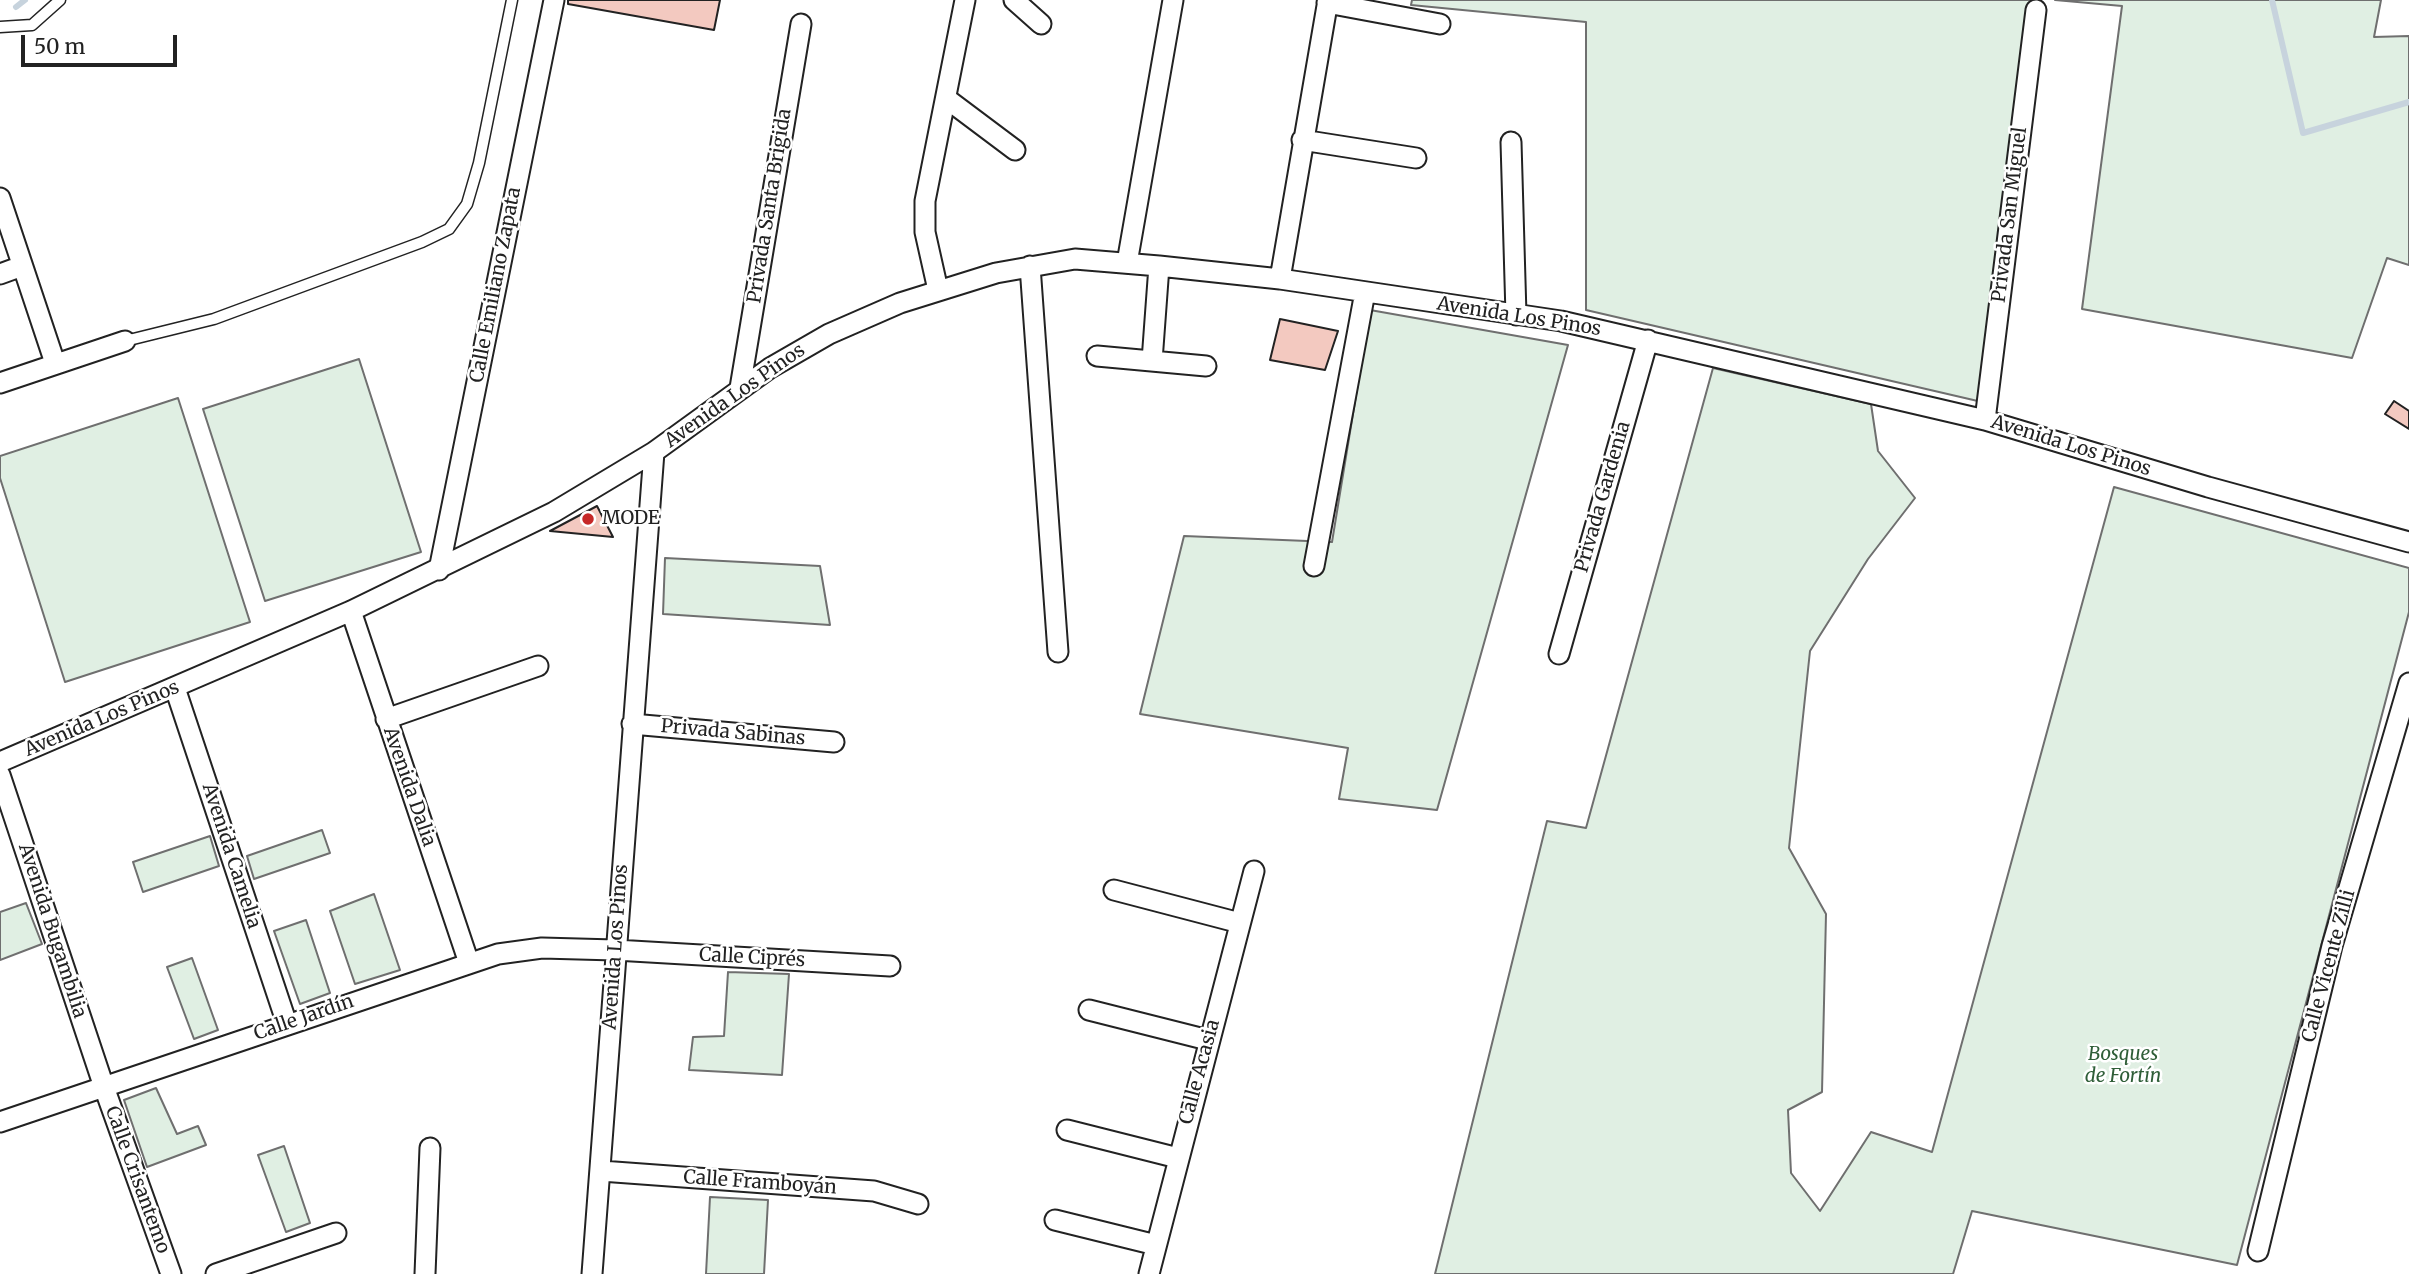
<!DOCTYPE html>
<meta charset="utf-8">
<style>
body{margin:0}
#map{position:relative;width:2409px;height:1274px;overflow:hidden;background:#fff;font-family:Merriweather,serif}
canvas{display:block}
.scale{position:absolute;left:21px;top:35px;width:156px;height:32px;box-sizing:border-box;border:4px solid #222;border-top:0;padding-left:9px;font-size:21px;line-height:24px;white-space:nowrap;color:#222;-webkit-text-stroke:5px #fff;paint-order:stroke}
</style>
<div id="map">
<canvas width="2409" height="1274"></canvas>
<div class="scale">50 m</div>
</div>
<script>
const ctx = document.querySelector('canvas').getContext('2d');
ctx.lineJoin = 'round';
function fill(path, color) { ctx.fillStyle = color; ctx.fill(path, 'evenodd'); }
const shape = rows => new Path2D(rows.map(r => 'M' + r).join(''));
function trace(path, color, width, dash) { ctx.strokeStyle = color; ctx.lineWidth = width; ctx.lineCap = dash ? 'butt' : 'round'; ctx.setLineDash(dash || []); ctx.stroke(path); }
function drawText(font, color, halo, rows, align = 'center') {
  ctx.font = font + ' Merriweather,serif'; ctx.lineWidth = 5; ctx.setLineDash([]); ctx.textBaseline = 'middle'; ctx.strokeStyle = halo; ctx.fillStyle = color; for (const [text, x, y, turn = 0] of rows) {
    ctx.save(); ctx.translate(x, y); ctx.rotate((+turn || 0) * Math.PI / 180); ctx.textAlign = isNaN(turn) ? turn : align; if (halo) ctx.strokeText(text, 0, 0); ctx.fillText(text, 0, 0); ctx.restore();
  }
}
const green = shape([
 [1412,0,2030,0,1982,402,1586,310,1586,22,1411,5,1412,0],
 [2055,0,2381,0,2374,37,2409,36,2409,265,2387,258,2352,358,2082,309,2122,6,2055,0],
 [1370,310,1568,345,1437,810,1339,799,1348,748,1140,714,1184,536,1332,542,1370,310],
 [359,359,421,552,265,601,203,409,359,359],
 [1713,368,1871,404,1878,451,1915,498,1868,559,1810,651,1789,848,1826,914,1822,1092,1788,1110,1791,1173,1820,1211,1871,1132,1932,1152,2114,487,2409,568,2409,612,2237,1265,1972,1211,1953,1274,1435,1274,1547,821,1586,828,1713,368],
 [178,398,250,622,65,682,0,478,0,456,178,398],
 [665,558,820,566,830,625,663,614,665,558],
 [322,830,330,853,254,879,247,856,322,830],
 [210,836,219,866,143,892,133,862,210,836],
 [374,894,400,970,355,984,330,911,374,894],
 [26,903,42,944,0,960,0,912,26,903],
 [306,920,330,993,300,1004,274,931,306,920],
 [192,958,218,1030,194,1039,167,967,192,958],
 [728,972,789,974,782,1075,689,1070,693,1037,724,1036,728,972],
 [156,1088,177,1134,198,1126,206,1145,147,1167,124,1100,156,1088],
 [284,1146,310,1223,286,1232,258,1155,284,1146],
 [710,1197,768,1200,764,1274,706,1274,710,1197]
]);
const stream = shape([
 [2272,0,2303,133,2409,102],
 [16,7,25,0]
]);
const building = shape([
 [568,0,720,0,714,30,568,4,568,0],
 [1280,319,1338,331,1325,370,1270,360,1280,319],
 [2394,401,2409,411,2409,429,2385,414,2394,401],
 [597,506,613,537,550,531,597,506]
]);
const service = shape([
 [0,27,32,25,60,0],
 [125,341,214,319,422,242,449,229,467,204,479,163,512,0]
]);
const minor = shape([
 [1014,0,1041,24],
 [1327,3,1440,24],
 [947,99,1015,150],
 [1302,140,1416,158],
 [1511,142,1516,315],
 [0,198,55,363],
 [1127,263,1173,0],
 [1030,266,1058,652],
 [0,274,22,266],
 [1280,279,1328,0],
 [938,290,925,232,925,201,965,0],
 [1097,356,1206,366],
 [1152,361,1159,266],
 [0,383,125,341],
 [740,388,801,24],
 [1985,420,2036,10],
 [1314,566,1365,292],
 [439,570,554,0],
 [351,611,469,963],
 [1559,654,1648,340],
 [175,688,287,1024],
 [386,719,538,666],
 [632,724,834,742],
 [0,762,351,611,554,512,654,452,770,368,829,334,900,303,996,273,1075,259,1159,266,1280,279,1561,321,1985,420,2208,487,2409,542],
 [0,775,104,1087,171,1274],
 [1114,890,1240,923],
 [1089,1010,1208,1040],
 [0,1122,498,954,542,948,615,950,890,966],
 [1067,1130,1178,1158],
 [601,1171,874,1191,918,1204],
 [1055,1220,1156,1245],
 [2258,1251,2332,946,2409,683],
 [216,1274,336,1233],
 [425,1274,430,1148],
 [592,1274,654,452],
 [1149,1274,1254,871]
]);
const markers = [
 [588,519,7,"#c62828"]
];
const streetNames = [
 ["Privada Santa Brigida",770,206,-81],
 ["Privada San Miguel",2010,215,-83],
 ["Calle Emiliano Zapata",496,285,-79],
 ["Avenida Los Pinos",1519,317,9],
 ["Avenida Los Pinos",735,396,-35],
 ["Avenida Los Pinos",2071,446,17],
 ["Privada Gardenia",1603,497,-74],
 ["Avenida Los Pinos",102,719,-23],
 ["Privada Sabinas",733,733,5],
 ["Avenida Dalia",409,787,71],
 ["Avenida Camelia",231,856,72],
 ["Avenida Bugambilia",52,931,72],
 ["Avenida Los Pinos",616,947,-86],
 ["Calle Ciprés",752,958,3],
 ["Calle Vicente Zilli",2329,966,-75],
 ["Calle Jardín",304,1018,-19],
 ["Calle Acasia",1200,1072,-75],
 ["Calle Crisantemo",137,1180,70],
 ["Calle Framboyán",760,1183,4]
];
const poiNames = [
 ["MODE",602,519]
];
const parkNames = [
 ["Bosques",2123,1055],
 ["de Fortín",2123,1077]
];
fill(green, '#e0efe3');
trace(green, '#6f6f6f', 2);
trace(stream, '#c7d3dd', 6);
fill(building, '#f3c9c0');
trace(building, '#222', 2);
trace(service, '#222', 13);
trace(minor, '#222', 23);
trace(service, '#fff', 10);
trace(minor, '#fff', 19);
for (const [x, y, r, color] of markers) { const dot = new Path2D(); dot.arc(x, y, r, 0, 2 * Math.PI); ctx.fillStyle = color; ctx.fill(dot); trace(dot, '#fff', 2.5); }
drawText('19px', '#222', '#fff', streetNames);
drawText('19px', '#222', '#fff', poiNames, 'left');
drawText('italic 19px', '#2f5e38', '#fff', parkNames);
</script>
